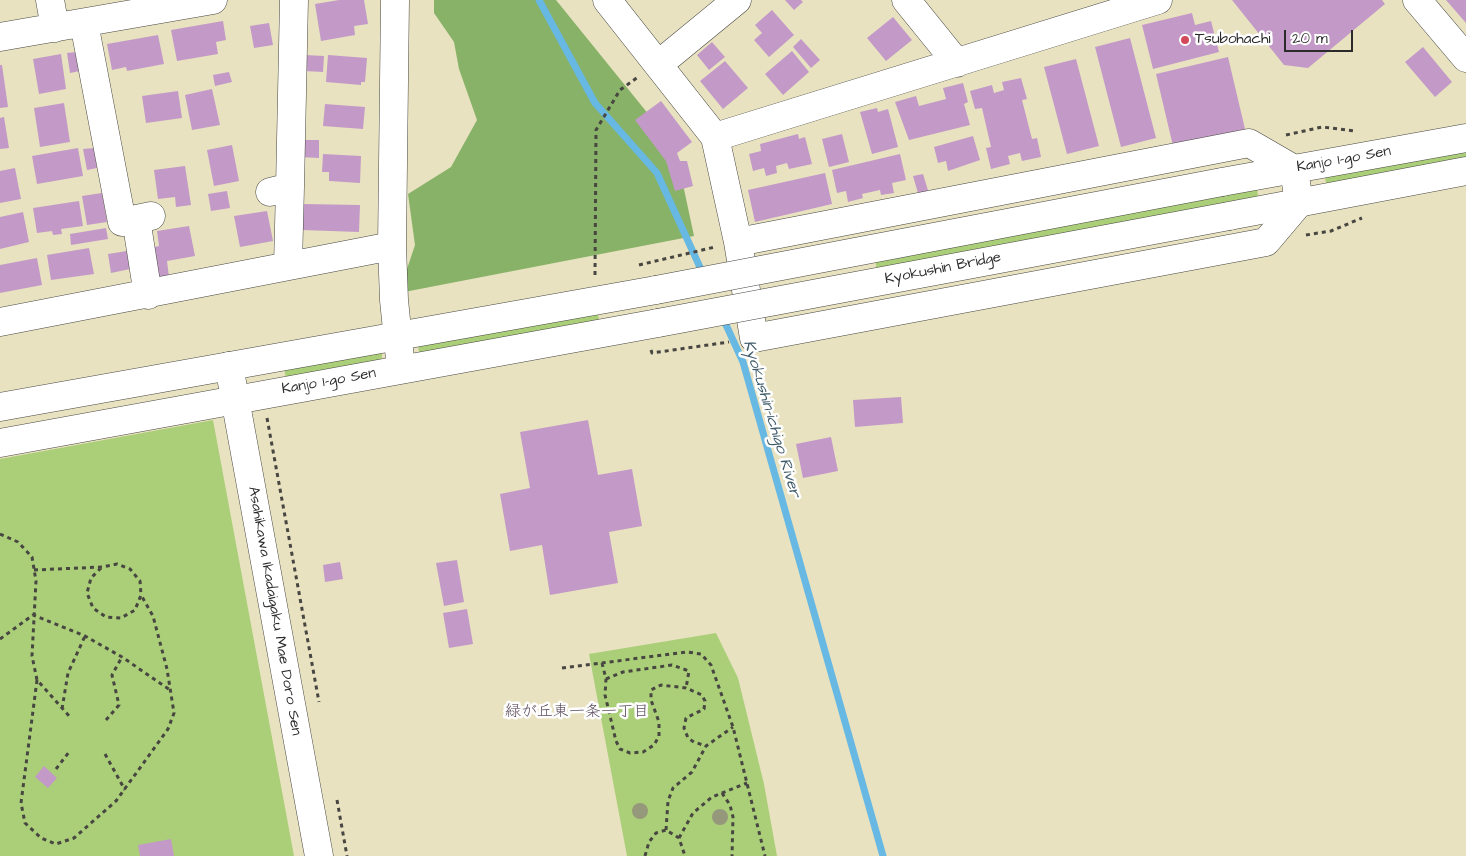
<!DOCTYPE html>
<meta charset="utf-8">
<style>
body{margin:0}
#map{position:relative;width:1466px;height:856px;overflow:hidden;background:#e8e2c0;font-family:"Architects Daughter",sans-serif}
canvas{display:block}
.scale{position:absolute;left:1284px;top:30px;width:69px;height:22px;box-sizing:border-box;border:2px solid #2b2b2b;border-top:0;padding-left:6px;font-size:15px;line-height:18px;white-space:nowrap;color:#2b2b2b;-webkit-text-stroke:4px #fff;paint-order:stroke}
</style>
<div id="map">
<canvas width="1466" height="856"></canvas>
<div class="scale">20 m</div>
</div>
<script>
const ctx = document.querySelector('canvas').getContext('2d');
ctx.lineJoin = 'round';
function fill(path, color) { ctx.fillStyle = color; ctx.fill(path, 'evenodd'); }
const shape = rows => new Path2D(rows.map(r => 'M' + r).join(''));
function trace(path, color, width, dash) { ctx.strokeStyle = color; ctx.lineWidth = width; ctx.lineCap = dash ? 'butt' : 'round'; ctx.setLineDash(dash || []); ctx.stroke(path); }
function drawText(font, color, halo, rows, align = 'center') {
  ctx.font = font + ' "Architects Daughter","Klee One",sans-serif'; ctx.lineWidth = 5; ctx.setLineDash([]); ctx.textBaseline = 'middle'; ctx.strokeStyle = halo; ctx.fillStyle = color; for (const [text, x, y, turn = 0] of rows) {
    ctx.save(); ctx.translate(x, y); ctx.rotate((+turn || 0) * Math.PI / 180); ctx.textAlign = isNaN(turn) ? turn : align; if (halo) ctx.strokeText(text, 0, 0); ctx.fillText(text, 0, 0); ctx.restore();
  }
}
const green = shape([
 [1466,149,1466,160,1330,185,1326,183,1325,178,1329,174],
 [1257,189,1258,196,1252,199,877,270,875,261],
 [597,311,600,322,426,353,419,352,418,346,423,344],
 [382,352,382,358,377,362,286,379,284,368],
 [213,420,294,856,0,856,0,459],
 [716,633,738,678,764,784,777,856,627,856,589,654]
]);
const forest = shape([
 [434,0,556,0,675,147,694,236,399,293,415,245,408,194,451,167,477,120,459,69,454,42,434,13]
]);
const stream = shape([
 [539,0,595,103,657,173,704,276],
 [722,316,743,362,883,856]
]);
const building = shape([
 [339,0,364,0,368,24,354,26,355,35,321,41,315,4],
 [785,0,801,0,803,2,794,10],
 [1232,0,1382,0,1385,4,1308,68,1284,65],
 [1446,0,1466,0,1466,23],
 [772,10,794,35,769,57,754,40,762,33,755,25],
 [1192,13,1195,25,1211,21,1219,52,1153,69,1142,25],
 [893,17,912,40,886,61,867,38],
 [223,21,226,40,216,42,218,54,177,61,171,30],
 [269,23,273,45,254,48,250,26],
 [158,35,164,64,127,71,126,67,112,70,107,44],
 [1130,38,1156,138,1121,147,1095,47],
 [801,39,820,60,811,68,793,47],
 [712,42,725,57,709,70,697,55],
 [1423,47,1452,82,1435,97,1405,62],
 [792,51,809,72,783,95,765,74],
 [76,52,80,71,70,73,67,53],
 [61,54,66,89,39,94,33,59],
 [305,55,324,56,323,72,304,71],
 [328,55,367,58,365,82,361,82,361,85,326,82],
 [1228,57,1245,129,1173,146,1156,74],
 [1076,59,1099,146,1067,154,1044,67],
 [725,61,748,88,723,109,700,81],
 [0,65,2,65,8,107,0,108],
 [229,72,232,82,215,86,213,75],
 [1021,78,1027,99,1022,100,1032,139,1037,138,1041,157,1022,161,1020,153,1008,156,1010,164,991,169,986,148,991,147,982,108,975,109,970,91,992,85,994,93,1004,90,1002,82],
 [963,83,968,102,964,104,970,125,909,140,895,102,916,96,919,106,946,99,943,88],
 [212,89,220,125,192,130,185,95],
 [178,91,182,118,146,123,142,96],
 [661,101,692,142,677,153,680,161,687,161,693,186,675,191,666,161,635,120],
 [64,103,70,142,40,147,34,108],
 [325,104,365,107,363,129,323,126],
 [877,108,878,112,888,109,898,147,872,154,860,112],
 [4,117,9,148,0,149,0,118],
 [798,134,799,139,805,137,812,164,789,169,787,163,776,166,777,173,766,176,764,168,753,171,749,154,761,151,760,144],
 [842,134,849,162,829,167,822,139],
 [973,136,980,160,948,171,946,161,938,163,934,147],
 [300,140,319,140,319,158,299,157],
 [232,145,239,181,214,186,207,150],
 [78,148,83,176,37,184,32,156],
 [94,148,97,168,87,170,83,149],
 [323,154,361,156,360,183,329,181,329,172,322,172],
 [900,154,906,180,892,183,894,193,881,195,880,190,862,194,863,198,848,202,846,191,837,193,832,170],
 [185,166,191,205,176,207,175,197,158,199,154,170],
 [15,168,21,199,0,203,0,171],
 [825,173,832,204,755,222,748,190],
 [923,174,930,197,920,200,913,176],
 [227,191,230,208,211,211,208,194],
 [102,193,107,222,87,225,82,196],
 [79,201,83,226,61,229,62,234,53,235,52,231,37,233,33,208],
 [303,204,360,205,359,232,302,230],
 [267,211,273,241,240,247,234,216],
 [23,212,29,242,0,249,0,217],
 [189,226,195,256,167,261,169,277,153,279,147,248,159,246,157,231],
 [106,228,108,239,71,245,70,234],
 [89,248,94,274,51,280,47,255],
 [127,251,130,269,111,273,108,254],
 [37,258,42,285,0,293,0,265],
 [901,397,903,423,855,427,853,400],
 [588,420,598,475,632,469,642,526,609,532,618,583,550,595,542,545,510,551,500,494,530,488,520,432],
 [831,437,838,471,803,478,796,444],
 [457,560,464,602,444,606,436,563],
 [340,562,343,579,325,582,323,565],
 [467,609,473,644,449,648,443,613],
 [44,766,57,778,48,788,35,777],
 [171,839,174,856,140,856,138,845]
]);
const path = shape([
 [1286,135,1322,127,1356,131],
 [1306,235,1331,231,1362,218],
 [639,265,715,247],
 [595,275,596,130,620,90,638,77],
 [651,350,652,353,729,342],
 [267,418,319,702],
 [0,534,18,542,32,557,36,581,32,656,37,680,71,718],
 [34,570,102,567,117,564,130,569,140,581,141,595,135,610,121,618,106,617,93,608,87,593,91,578,102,567],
 [0,639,33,615,85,636,122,657,170,690],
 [602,663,606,679,605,695,616,741,620,749,630,753,643,752,654,745,659,736,659,722,651,700,651,690,661,685,686,688,702,695,705,701,704,709,686,718,684,728,688,738,694,742,706,746],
 [562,668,687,652,701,654,711,665,733,727,765,856],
 [606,679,623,672,672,665,689,671,686,688],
 [37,680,21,803,25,823,41,838,56,844,74,838,116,801,168,729,174,713,167,669,153,616,141,595],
 [62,709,68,673,85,636],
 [106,720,119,705,112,675,122,657],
 [105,754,125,790],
 [56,769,69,752],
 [722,793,730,805,733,817,732,856],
 [337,800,347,856],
 [666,830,668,801,673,788,692,772,706,746,733,727],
 [679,838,693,813,712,797,747,783],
 [645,856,649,842,656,833,666,830,679,838,685,856]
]);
const minor = shape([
 [50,0,55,28],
 [395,0,392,246,394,300,401,369],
 [607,0,715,137,738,242,754,338,1266,242,1299,203,1294,169,1249,143,738,242],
 [906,0,957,63],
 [1417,0,1466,58],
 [84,23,122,222,151,216],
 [0,37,213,0],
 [659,64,737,0],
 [715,137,1158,0],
 [270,192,290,187,294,0],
 [136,219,148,295],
 [288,265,290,187],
 [0,322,392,246],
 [229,366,319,856]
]);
const major = shape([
 [1222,182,1466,138],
 [1229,216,1466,171],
 [0,407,656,290],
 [0,443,658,323]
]);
const majorBridge = shape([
 [656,290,1222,182],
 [658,323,1229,216]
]);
const trees = [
 [640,811],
 [720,817]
];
const markers = [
 [1185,40,5,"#d1495b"]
];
const poiNames = [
 ["Tsubohachi",1195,40]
];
const streetNames = [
 ["Kanjo 1-go Sen",1344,160,-10],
 ["Kyokushin Bridge",943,269,-11],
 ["Kanjo 1-go Sen",329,382,-10],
 ["Asahikawa Ikadaigaku Mae Doro Sen",274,611,80]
];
const waterNames = [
 ["Kyokushin-ichigo River",771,419,73]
];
const neighbourhoodNames = [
 ["緑が丘東一条一丁目",577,713]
];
fill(green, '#abcf78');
fill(forest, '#88b268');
trace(stream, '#67b8e2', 7);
fill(building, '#c39ac7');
trace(minor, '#474641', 29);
trace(major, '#474641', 29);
trace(path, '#474641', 3, [4, 4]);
trace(minor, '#fff', 28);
trace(major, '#fff', 28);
trace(majorBridge, '#474641', 29, []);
trace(majorBridge, '#fff', 28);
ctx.fillStyle = '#95987b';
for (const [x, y] of trees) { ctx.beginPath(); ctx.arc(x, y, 8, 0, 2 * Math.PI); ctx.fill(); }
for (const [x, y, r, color] of markers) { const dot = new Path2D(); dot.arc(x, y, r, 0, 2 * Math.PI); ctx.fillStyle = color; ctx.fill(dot); trace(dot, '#fff', 2); }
drawText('15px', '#2b2b2b', '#fff', poiNames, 'left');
drawText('15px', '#2b2b2b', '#fff', streetNames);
drawText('italic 16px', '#405c6b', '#fff', waterNames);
drawText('16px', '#605262', '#fff', neighbourhoodNames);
</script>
